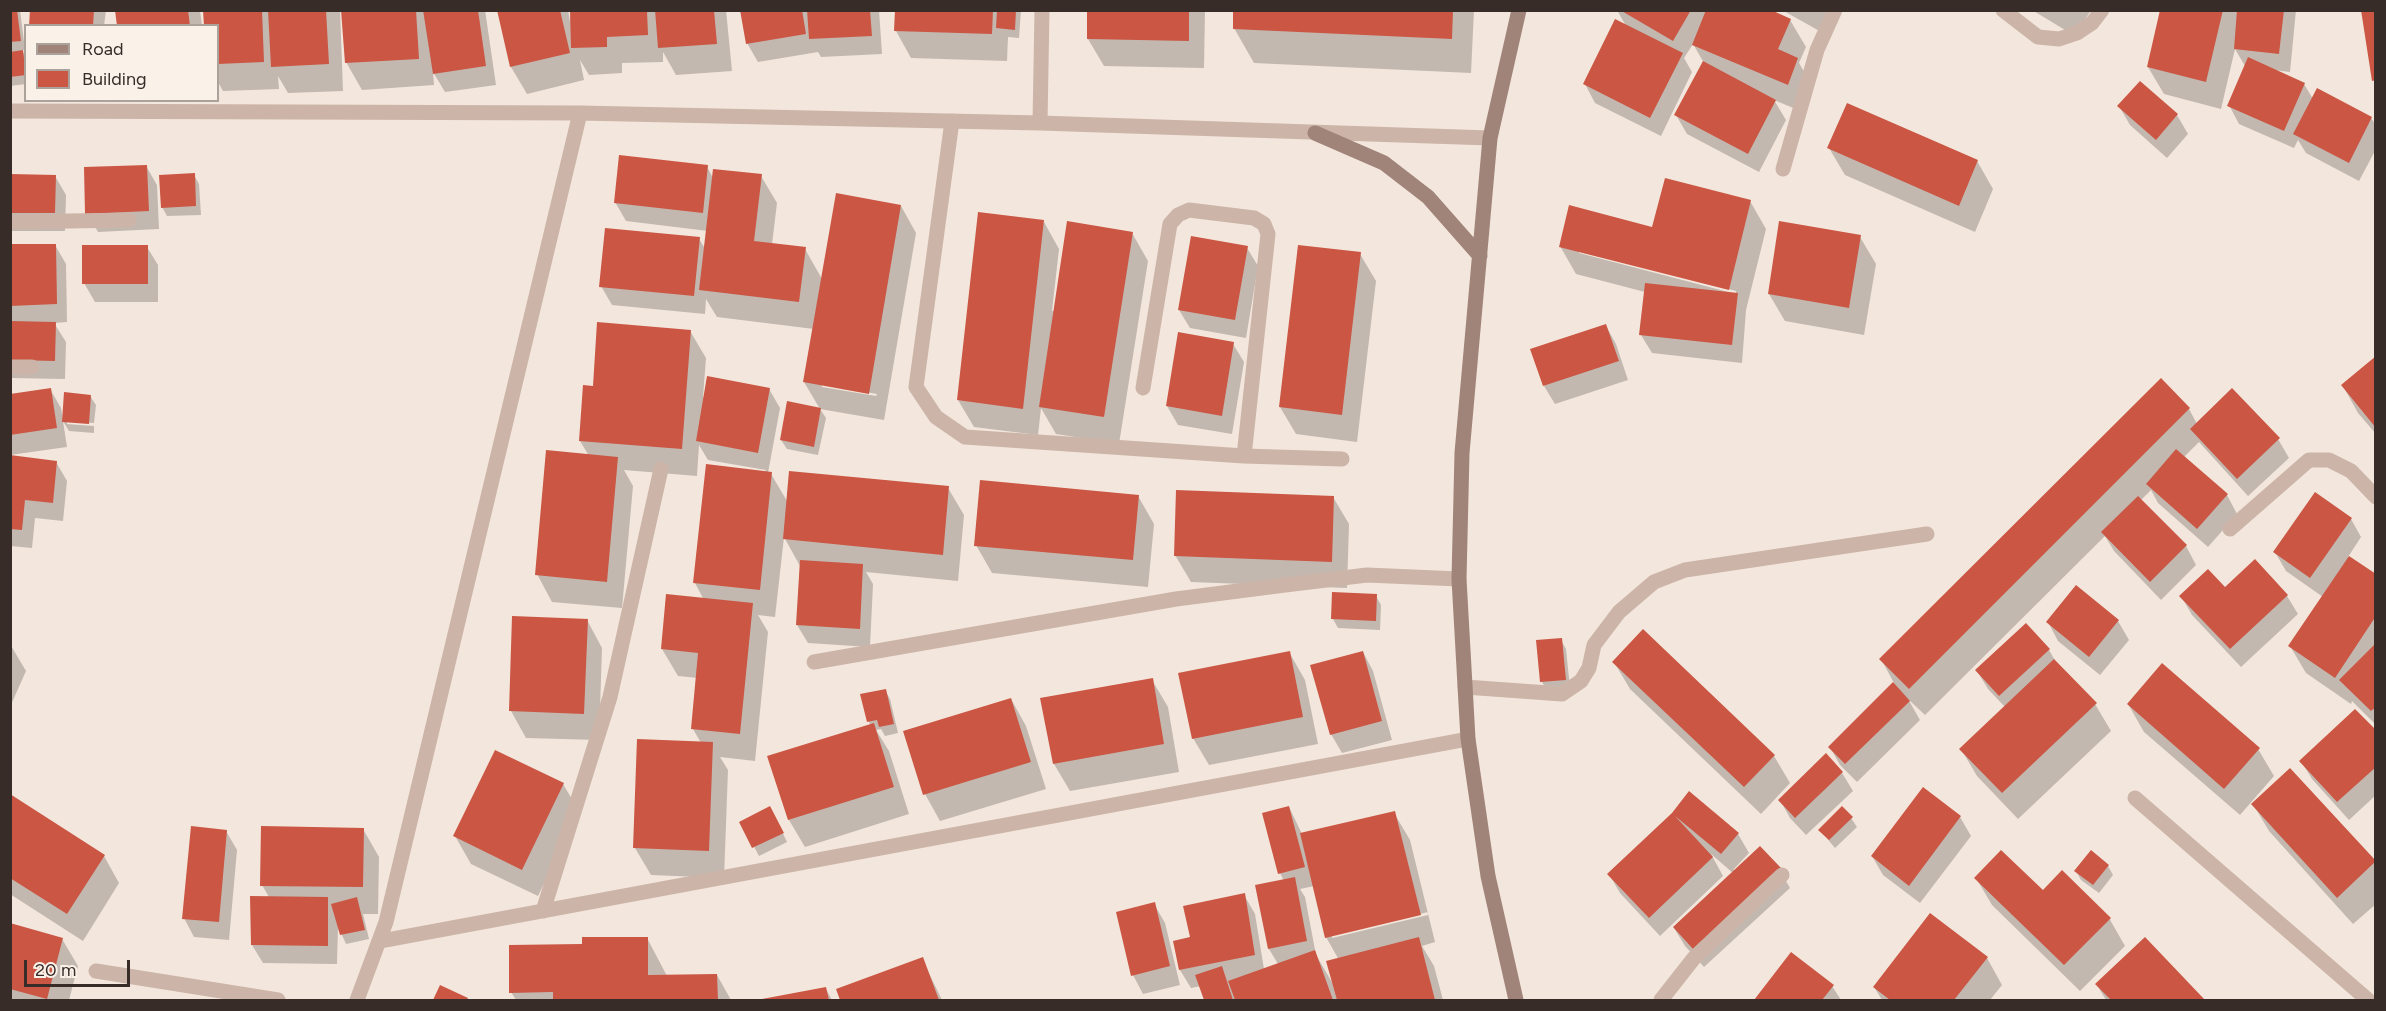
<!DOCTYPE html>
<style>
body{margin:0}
#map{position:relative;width:2386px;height:1011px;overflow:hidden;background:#f3e6dc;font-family:Figtree,sans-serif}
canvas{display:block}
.frame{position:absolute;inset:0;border:12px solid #382c28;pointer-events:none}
.legend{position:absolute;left:24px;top:24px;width:195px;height:78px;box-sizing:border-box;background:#faf1e9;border:2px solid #aca29c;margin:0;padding:8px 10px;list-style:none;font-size:18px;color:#382c28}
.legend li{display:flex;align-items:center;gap:12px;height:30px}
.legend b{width:30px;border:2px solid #aca29c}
.scale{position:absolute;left:24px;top:960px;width:106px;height:27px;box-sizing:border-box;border:3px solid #382c28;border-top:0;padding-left:8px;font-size:18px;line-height:21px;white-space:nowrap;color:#382c28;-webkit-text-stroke:4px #faf1e9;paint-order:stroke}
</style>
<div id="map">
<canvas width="2386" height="1011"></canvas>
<div class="frame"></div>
<ul class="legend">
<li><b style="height:8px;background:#a08379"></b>Road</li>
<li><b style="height:16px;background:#ca5643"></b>Building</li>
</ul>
<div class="scale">20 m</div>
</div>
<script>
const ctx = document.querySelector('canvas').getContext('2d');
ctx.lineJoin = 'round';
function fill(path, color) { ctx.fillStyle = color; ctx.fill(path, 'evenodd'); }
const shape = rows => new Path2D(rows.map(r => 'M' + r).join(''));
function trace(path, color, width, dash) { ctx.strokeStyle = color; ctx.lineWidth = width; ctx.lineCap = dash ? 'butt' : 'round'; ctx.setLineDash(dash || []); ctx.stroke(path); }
const shadow = shape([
 [10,10,20,10,25,50,21,50,26,57,26,84,10,86],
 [32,10,106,10,104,26,30,26],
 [117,10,200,10,202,26,118,26],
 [205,10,340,10,343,91,288,93,278,76,279,89,223,91,218,82,218,26],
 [343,10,485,10,496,85,445,92,433,72,434,85,362,90,346,62],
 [498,10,568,10,570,22,571,10,726,10,732,71,676,75,663,52,663,62,622,63,622,73,589,75,580,60,584,80,527,94,511,67],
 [742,10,879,10,882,54,821,57,818,52,758,62,747,43],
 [896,10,1021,10,1019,38,1008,37,1007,61,911,58,896,31],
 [1089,10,1205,10,1204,68,1104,66,1088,39],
 [1235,10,1474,10,1471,73,1254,63,1234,28],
 [1617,10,1767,10,1790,20,1806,47,1799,63,1813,87,1803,112,1774,100,1786,120,1759,172,1687,134,1676,115,1704,63,1693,44,1684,58,1692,72,1661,136,1595,103,1585,84,1626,26],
 [1782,10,1836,10,1823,33],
 [2032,10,2091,10,2075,36],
 [2162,10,2296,10,2290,72,2274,70,2304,84,2313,99,2371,118,2376,125,2376,149,2359,181,2306,153,2298,140,2294,148,2239,124,2229,105,2245,66,2235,49,2221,109,2164,94,2148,67],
 [2140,83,2177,115,2188,134,2167,158,2130,125,2119,106],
 [1829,148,1977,161,1993,189,1975,232,1845,175],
 [146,166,157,185,159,229,98,232,87,213],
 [707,167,713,178,761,176,777,203,772,244,805,249,822,279,901,206,916,233,884,420,820,409,826,418,818,455,787,449,781,440,820,409,804,382,814,329,717,317,706,299,705,314,612,305,601,286,699,239,706,250,708,231,626,221,615,202],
 [822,384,877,394,876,396,822,387],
 [10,175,55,176,66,195,65,231,10,231],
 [194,175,199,184,201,215,167,216,162,207],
 [1750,201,1766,229,1746,310,1742,363,1652,353,1641,335,1645,292,1576,274,1560,246,1654,229],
 [1579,250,1736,291,1736,294,1579,253],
 [1044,222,1059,249,1052,311,1055,311,1132,233,1148,261,1119,444,1056,434,1041,408,1038,435,974,427,958,400],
 [1860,237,1876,264,1864,335,1785,321,1769,294],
 [55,245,66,264,67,322,54,323,66,342,65,379,10,378,10,246],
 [147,247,158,265,158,302,95,302,84,283],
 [1247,248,1258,266,1246,338,1190,328,1179,310],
 [1360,254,1376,281,1357,442,1296,434,1280,407],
 [1606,326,1616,344,1628,380,1555,404,1544,386],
 [690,331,706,358,703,397,769,389,780,408,768,473,771,474,787,501,948,488,964,515,958,581,866,572,873,584,870,647,808,643,797,625,800,566,784,537,775,617,758,615,768,632,755,761,720,757,728,770,724,878,651,875,635,848,701,743,693,729,698,678,678,676,662,649,704,600,695,583,766,470,708,460,699,445,697,476,624,470,633,486,622,608,552,602,537,574,589,456,580,441,594,387],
 [1233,344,1244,362,1232,434,1178,425,1167,406],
 [2376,358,2376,434,2358,413,2343,386],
 [2161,380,2189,409,2197,424,2278,439,2289,458,2248,496,2199,442,2183,458,2227,495,2237,514,2208,547,2158,503,2151,490,2141,500,2186,546,2196,565,2161,600,2114,551,2105,536,1925,715,1908,699,1920,720,1857,782,1840,765,1830,747,1894,683,1881,659],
 [50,389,61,408,63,419,90,396,96,405,94,423,67,421,67,424,94,426,94,433,69,431,63,421,67,447,10,455,10,395],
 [10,457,56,462,67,481,63,521,35,518,32,548,10,546],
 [1138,496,1154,524,1148,587,992,573,976,545],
 [1333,497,1349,524,1347,588,1191,582,1175,555],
 [2351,519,2361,537,2348,557,2376,576,2376,725,2352,701,2351,704,2306,673,2290,646,2323,597,2286,571,2275,552],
 [2225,589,2287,596,2298,614,2241,667,2192,615,2181,596],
 [1376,596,1381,605,1380,630,1338,628,1333,619],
 [587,620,602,648,599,740,526,738,511,711],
 [2118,621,2129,640,2100,675,2058,641,2048,622],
 [1561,640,1566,649,1570,688,1547,691,1542,682],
 [10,644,26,671,10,707],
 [2049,650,2057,664,2095,704,2111,731,2018,819,1977,776,1961,749,2005,707,1988,689,1977,671],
 [1289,652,1305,680,1318,744,1209,765,1193,738],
 [1363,652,1373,671,1392,740,1342,753,1331,734],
 [1614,662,1774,756,1790,783,1761,814,1630,689],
 [1152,680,1168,707,1179,772,1070,791,1054,764],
 [885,690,890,699,898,733,885,736,881,729,876,730,889,751,909,814,805,847,789,820,769,757,870,725,862,695],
 [1011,699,1026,726,1046,789,940,821,925,794],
 [2128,704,2258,749,2274,776,2240,815,2144,732],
 [2376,733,2376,795,2349,820,2312,779,2301,761],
 [2290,771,2376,864,2376,904,2353,924,2269,831,2253,804],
 [1842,773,1853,791,1806,835,1790,818,1780,800],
 [563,784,579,811,538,896,471,864,455,836],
 [10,796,104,856,119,883,83,941,10,894],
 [1289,807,1302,834,1394,813,1410,840,1435,942,1422,946,1434,966,1443,1000,1206,1000,1201,986,1191,988,1180,970,1192,938,1244,895,1255,914,1264,969,1278,964,1269,949,1256,886,1284,881,1280,873],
 [1314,886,1326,937,1339,960,1333,984,1316,955,1305,897,1300,889],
 [1428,912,1428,915,1332,938,1332,935],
 [1673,814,1738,834,1749,853,1733,870,1779,869,1790,888,1704,967,1685,946,1674,928,1733,873,1711,854,1723,876,1660,936,1620,893,1609,874],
 [775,817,787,842,759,856,741,822],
 [1960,817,1971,836,1920,903,1883,875,1872,856],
 [1851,818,1857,827,1835,848,1820,830],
 [363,829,379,857,378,914,363,914,369,939,346,944,338,926,337,964,263,963,252,945,269,897,262,885],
 [226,831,237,850,229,940,194,937,184,918],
 [2108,866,2113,875,2099,893,2081,880,2076,871],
 [1976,878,2043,892,2109,918,2125,946,2080,991,1992,905],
 [1154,904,1165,923,1180,985,1143,994,1133,975],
 [10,925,62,939,78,966,69,1000,10,1000],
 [647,938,667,976,717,975,731,1000,516,1000,511,992,583,946],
 [2145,939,2203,1000,2106,1000,2097,985],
 [1792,954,1832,986,1841,1000,1756,1000],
 [1987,958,2002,985,1990,1000,1882,1000,1874,987],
 [922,959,942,1000,842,1000,838,990],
 [826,989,832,1000,765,1000]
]);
const building = shape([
 [10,10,17,10,21,41,10,42],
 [30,10,94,10,93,26,29,26],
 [115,10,188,10,190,26,117,26],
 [203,10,262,10,264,62,218,64,218,26,204,26],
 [268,10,326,10,329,64,271,67],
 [341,10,416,10,419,59,345,63],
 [423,10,478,10,486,66,433,74],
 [497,10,560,10,570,53,510,67],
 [570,10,647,10,648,35,607,37,607,47,571,48],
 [655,10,714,10,717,44,658,48],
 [740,10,802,10,806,34,746,44],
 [807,10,870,10,872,36,809,39],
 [895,10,993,10,992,34,894,31],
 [997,10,1016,10,1015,30,996,28],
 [1087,10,1189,10,1189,41,1087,39],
 [1233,10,1453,10,1452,39,1233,29],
 [1620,10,1691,10,1673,41],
 [1706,10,1771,10,1791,19,1778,49,1798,58,1788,85,1692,45],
 [2160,10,2223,10,2206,82,2147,67],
 [2237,10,2284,10,2279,54,2234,49],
 [2361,10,2376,10,2376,80,2372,81],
 [1615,19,1683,53,1650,118,1583,84],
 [23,50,26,75,10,77,10,52],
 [2248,57,2305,83,2284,131,2227,106],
 [1703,61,1776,100,1748,154,1674,115],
 [2140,81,2178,114,2156,140,2117,106],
 [2317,88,2372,117,2349,163,2293,134],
 [1847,103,1978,160,1959,206,1827,148],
 [619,155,708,165,703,213,614,203],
 [147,165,149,211,85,214,84,167],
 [713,169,762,174,754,241,806,247,799,302,699,290],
 [195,173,196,206,161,208,159,175],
 [10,174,56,175,55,213,10,213],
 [1665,178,1751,200,1729,290,1559,247,1569,205,1652,227],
 [836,193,901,205,869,394,803,382],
 [978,212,1044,220,1023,409,957,400],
 [1067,221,1133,232,1104,417,1039,407],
 [1779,221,1861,235,1849,308,1768,294],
 [605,228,700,237,694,296,599,287],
 [1191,236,1248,246,1235,320,1178,310],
 [10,244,56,244,57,304,10,306],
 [82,245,148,245,148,284,82,284],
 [1298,245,1361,252,1342,415,1279,407],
 [1645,283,1738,293,1732,345,1639,335],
 [10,321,56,322,55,361,10,360],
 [597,322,691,330,682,449,579,441,583,385,593,386],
 [1606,324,1619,361,1543,386,1530,349],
 [1178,332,1234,342,1222,416,1166,406],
 [2376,356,2376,428,2341,385],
 [707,376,770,388,758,453,696,441],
 [2161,378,2190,408,1909,689,1879,659],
 [51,388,57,428,10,435,10,394],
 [2232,388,2280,438,2237,479,2190,429],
 [64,392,91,395,89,424,62,422],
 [787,401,821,408,814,447,780,440],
 [2176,449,2228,494,2197,529,2146,484],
 [546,450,618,457,607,582,535,575],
 [10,455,57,461,53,503,25,500,22,530,10,529],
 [706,464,772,472,760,590,693,583],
 [789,471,949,486,943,555,783,539],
 [980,480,1139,495,1133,560,974,546],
 [1176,490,1334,496,1332,562,1174,556],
 [2315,492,2352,518,2310,578,2273,552],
 [2138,496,2187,545,2150,582,2101,532],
 [2349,556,2376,574,2376,616,2335,678,2288,646],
 [2255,559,2288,595,2230,649,2179,596,2208,569,2225,587],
 [800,560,863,564,860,629,796,625],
 [2076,585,2119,620,2089,657,2046,622],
 [1332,592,1377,594,1376,621,1331,619],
 [666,594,753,603,740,734,691,729,698,653,661,649],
 [512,616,588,619,584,714,509,711],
 [2026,623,2050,649,1999,696,1975,670],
 [1643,629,1775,755,1744,787,1612,662],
 [1562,638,1566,680,1540,682,1536,640],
 [2376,643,2376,711,2373,709,2371,711,2339,680],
 [1290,651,1303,717,1192,739,1178,673],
 [1363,651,1382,721,1330,735,1310,665],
 [2054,659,2097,703,2002,793,1959,749],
 [2162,663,2260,748,2224,789,2127,704],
 [1153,678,1164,744,1053,764,1040,698],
 [1893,682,1910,701,1845,764,1828,747],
 [886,689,894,724,879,727,877,720,867,722,860,694],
 [1011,698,1031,762,923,795,903,731],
 [2355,709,2376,730,2376,767,2337,802,2299,761],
 [874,723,894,787,788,820,767,756],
 [637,739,713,742,709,851,633,848],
 [495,750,564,783,522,870,453,836],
 [1826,753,1843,772,1795,818,1778,800],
 [2290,768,2376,861,2337,898,2251,804],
 [1923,787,1961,816,1909,886,1871,856],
 [1689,791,1739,833,1721,854,1675,816,1713,857,1649,918,1607,874,1672,813],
 [10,794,105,855,67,914,10,878],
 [770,806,784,833,752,848,739,822],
 [1289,806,1305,867,1278,874,1262,813],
 [1842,806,1853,817,1829,840,1818,830],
 [1395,811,1421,915,1325,938,1300,833],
 [191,826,227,830,219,922,182,919],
 [261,826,364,828,363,887,260,886],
 [1760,846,1781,868,1693,949,1673,927],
 [2001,850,2043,890,2062,870,2111,918,2064,965,1974,878],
 [2091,850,2109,865,2093,885,2074,871],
 [1295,877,1307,941,1268,949,1255,885],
 [1245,893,1255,955,1179,970,1173,941,1190,937,1183,906],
 [250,896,328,897,328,946,251,945],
 [357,897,365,930,340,935,331,904],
 [1155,902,1170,966,1131,976,1116,912],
 [1930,913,1988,957,1954,1000,1890,1000,1873,987],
 [10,923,63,938,47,999,10,989],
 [582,937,648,937,648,975,717,974,718,1000,553,1000,553,992,509,993,509,945,582,944],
 [1419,937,1435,1000,1337,1000,1326,961],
 [2145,937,2205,1000,2111,1000,2095,984],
 [1315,950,1333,1000,1235,1000,1228,981],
 [1791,952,1834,985,1822,1000,1754,1000],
 [923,957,939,1000,840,1000,836,989],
 [1222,966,1233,1000,1204,1000,1195,975],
 [440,985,468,998,467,1000,433,1000],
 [826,987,829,1000,762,1000,762,999]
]);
const service = shape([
 [1783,169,1817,50,1835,10],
 [814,662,1176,599,1285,585,1367,575,1459,579],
 [1465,687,1562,694,1581,681,1589,668,1594,645,1619,612,1654,582,1685,570,1927,534]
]);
const minor = shape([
 [2003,10,2038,37,2059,39,2077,33,2092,23,2102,10],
 [10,111,580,113,1040,123,1490,138],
 [952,121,916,387,936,417,965,437,1244,456,1342,459],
 [1040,123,1042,10],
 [10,222,129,220],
 [10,367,32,367],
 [1143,388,1170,224,1178,215,1189,210,1254,218,1264,224,1268,234,1244,456],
 [2230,529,2309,460,2329,460,2351,471,2376,497],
 [2135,798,2368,1000],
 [543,911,610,697,661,469],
 [381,941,1468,739],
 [96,971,278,1000],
 [357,1000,386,922,580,113],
 [1661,1000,1694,958,1782,875]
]);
const secondary = shape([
 [1315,133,1384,163,1428,197,1480,256],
 [1516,1000,1488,876,1468,739,1459,579,1462,453,1490,138,1519,10]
]);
fill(shadow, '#0003');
fill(building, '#ca5643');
trace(service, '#ccb4a8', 15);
trace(minor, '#ccb4a8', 15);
trace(secondary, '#a08379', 15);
</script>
